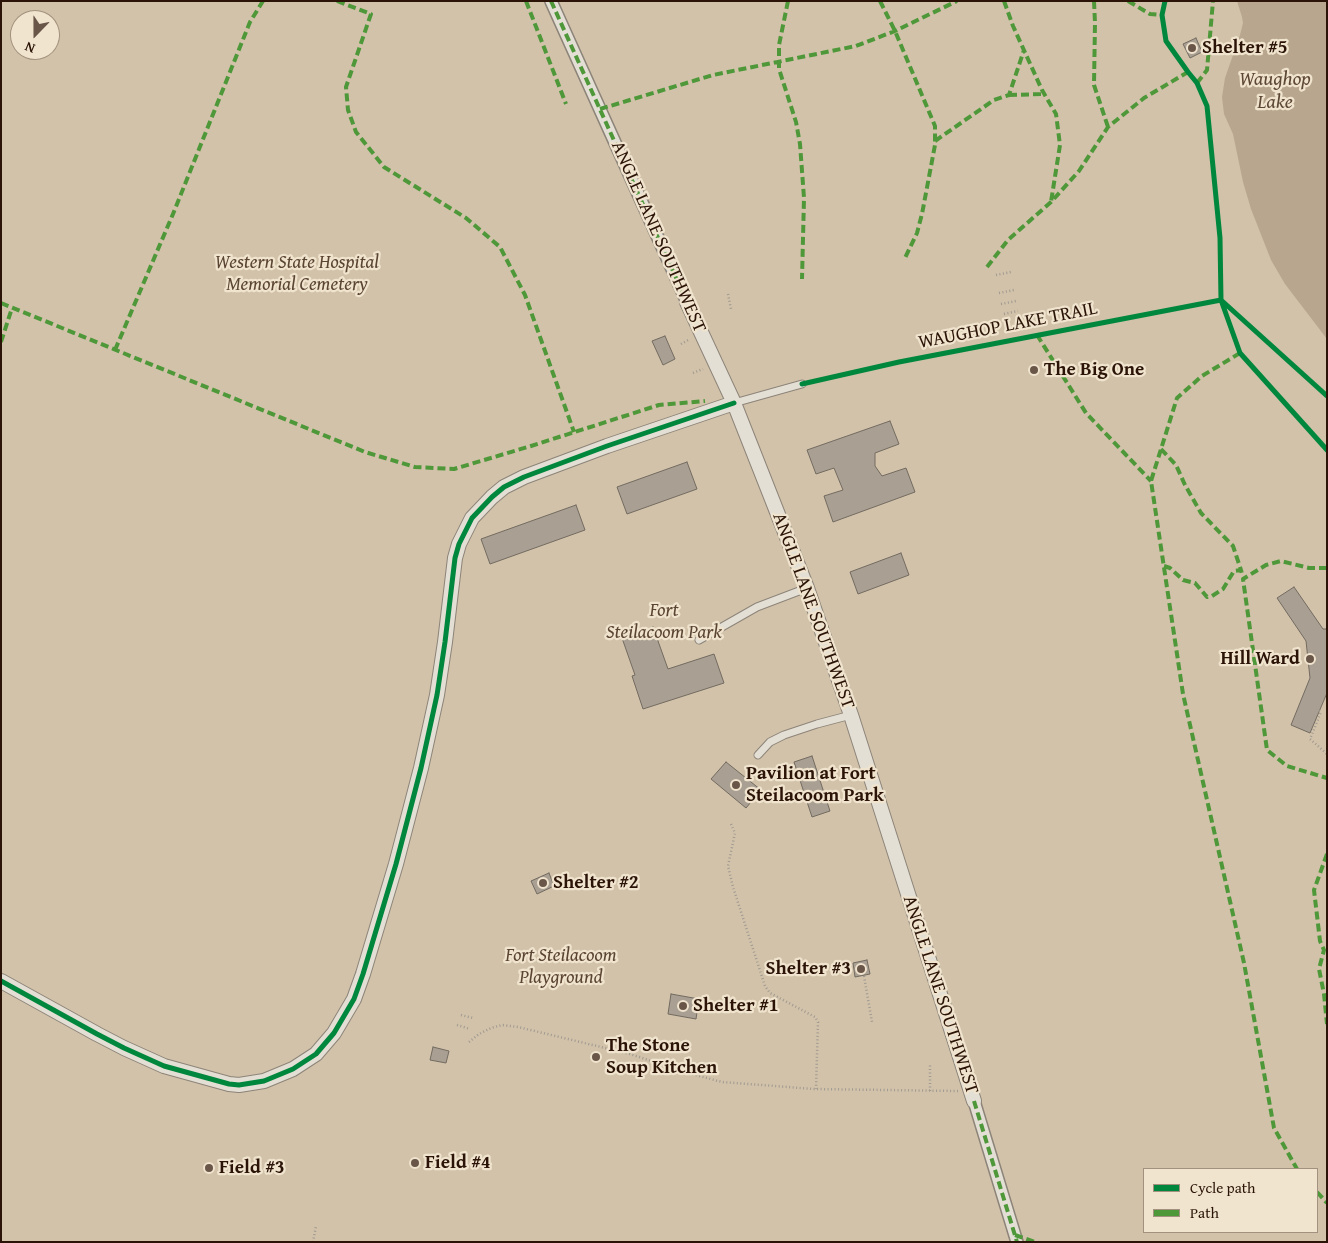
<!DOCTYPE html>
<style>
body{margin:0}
#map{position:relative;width:1328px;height:1243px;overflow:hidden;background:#dcd2c0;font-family:"Gentium Book Plus",serif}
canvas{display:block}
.frame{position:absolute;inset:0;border:2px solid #2b1407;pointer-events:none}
.legend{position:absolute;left:1143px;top:1168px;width:175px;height:65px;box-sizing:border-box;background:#f0e4ce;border:1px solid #a1917e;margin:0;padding:6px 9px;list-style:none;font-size:15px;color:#2b1407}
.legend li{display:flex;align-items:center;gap:10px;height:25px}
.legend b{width:25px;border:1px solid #a1917e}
.north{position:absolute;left:10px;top:10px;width:50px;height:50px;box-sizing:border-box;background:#f0e4ce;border:1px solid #a1917e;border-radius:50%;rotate:202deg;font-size:14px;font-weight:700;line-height:20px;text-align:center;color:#2b1407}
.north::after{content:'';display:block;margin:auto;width:18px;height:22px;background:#695648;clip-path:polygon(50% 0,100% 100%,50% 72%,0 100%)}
</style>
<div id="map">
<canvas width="1328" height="1243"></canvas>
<div class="frame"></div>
<ul class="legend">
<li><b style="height:6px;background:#00873e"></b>Cycle path</li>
<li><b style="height:6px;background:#4f983a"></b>Path</li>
</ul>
<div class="north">N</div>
</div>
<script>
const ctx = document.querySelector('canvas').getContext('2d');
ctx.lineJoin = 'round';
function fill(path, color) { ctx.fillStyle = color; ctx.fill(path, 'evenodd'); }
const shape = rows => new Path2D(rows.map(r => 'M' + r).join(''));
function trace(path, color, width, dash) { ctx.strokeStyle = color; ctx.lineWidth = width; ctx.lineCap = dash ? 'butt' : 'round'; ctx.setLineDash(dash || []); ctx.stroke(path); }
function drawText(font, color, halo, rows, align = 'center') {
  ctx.font = font + ' "Gentium Book Plus",serif'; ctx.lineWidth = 4.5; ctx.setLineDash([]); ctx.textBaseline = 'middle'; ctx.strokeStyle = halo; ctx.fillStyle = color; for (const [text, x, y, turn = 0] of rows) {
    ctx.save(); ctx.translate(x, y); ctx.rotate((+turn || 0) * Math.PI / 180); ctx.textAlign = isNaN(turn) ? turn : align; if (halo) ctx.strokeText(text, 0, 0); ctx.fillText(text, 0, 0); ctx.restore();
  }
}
const green = shape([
 [1,1,1327,1,1327,1242,1,1242],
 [20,20,50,20,50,50,20,50],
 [1144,1169,1317,1169,1317,1232,1144,1232]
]);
const water = shape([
 [1237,1,1327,1,1327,339,1285,284,1271,260,1251,209,1243,182,1233,134,1224,114,1222,97,1225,78,1240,35,1243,23,1242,17]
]);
const building = shape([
 [1196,38,1202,52,1190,58,1183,44,1196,38],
 [665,336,675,359,663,365,652,341,665,336],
 [890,421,899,444,875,453,875,466,882,476,906,468,915,492,833,522,824,496,843,490,834,468,816,474,807,450,890,421],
 [687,462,697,489,627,514,617,487,687,462],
 [576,505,585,530,490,564,481,539,576,505],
 [901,553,909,575,858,594,850,572,901,553],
 [1294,587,1323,629,1327,629,1327,693,1310,733,1291,725,1310,678,1306,641,1277,598,1294,587],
 [653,627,668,669,714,654,724,683,643,709,632,676,635,675,622,638,653,627],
 [812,756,830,811,812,817,794,762,812,756],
 [726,762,761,790,746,808,711,779,726,762],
 [549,873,554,886,537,894,531,881,549,873],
 [867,960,870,974,855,977,853,963,867,960],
 [671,994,699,999,696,1019,668,1014,671,994],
 [433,1047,449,1051,446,1063,430,1060,433,1047]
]);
const path = shape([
 [996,275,1011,272],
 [999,293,1014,290],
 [728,294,731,309],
 [1001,304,1016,301],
 [1004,314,1018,311],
 [681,344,690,339],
 [693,373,703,369],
 [1319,711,1321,712,1310,739,1327,754],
 [731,824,735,833,728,866,733,887,765,986,770,993,815,1017,818,1022,816,1089],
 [864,976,872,1022],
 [461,1015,473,1018],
 [457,1025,470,1029],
 [469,1042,479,1034,491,1028,502,1025,518,1027,630,1054,688,1073,722,1082,814,1089,958,1091],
 [930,1091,930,1065],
 [313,1242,316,1226]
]);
const service = shape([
 [734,403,802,384],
 [699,640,757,607,807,588],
 [758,755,770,742,784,735,817,724,851,715]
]);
const pedestrian = shape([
 [551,1,687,302],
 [974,1101,1017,1242]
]);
const minor = shape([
 [687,302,734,403,807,588,851,715,974,1101],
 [1,981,97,1034,124,1048,164,1066,229,1084,239,1085,264,1081,293,1069,316,1054,334,1033,354,999,363,974,396,864,421,768,437,695,445,642,455,558,459,544,472,518,492,497,504,487,524,477,607,446,734,403]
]);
const quiet = shape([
 [337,1,371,14,346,87,348,110,356,132,384,167,466,218,500,247,525,295,574,432],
 [526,1,566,104],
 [551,1,687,302],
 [788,1,779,45,779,69,796,122,800,144,804,198,802,279],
 [880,1,895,31,935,126,935,145,922,214,917,233,905,258],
 [1004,1,1013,26,1042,90,1056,114,1060,145,1051,202],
 [1094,1,1095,23,1094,85,1108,127],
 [1128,1,1150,14,1162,15],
 [1197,83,1207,70,1213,1],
 [1009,95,1044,94],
 [600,109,713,75,856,46,895,31,957,1],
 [935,141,994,100,1009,95,1024,50],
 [987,267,1008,240,1051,202,1079,171,1108,127,1144,98,1188,72],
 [1,303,365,452,415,467,454,469,531,446,659,405,705,401],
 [1037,335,1086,413,1151,481],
 [1,342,12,308],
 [115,350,173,214,250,22,263,1],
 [1240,353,1202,376,1177,398,1151,481,1183,694,1244,963,1274,1128,1297,1169],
 [1161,449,1176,465,1185,485,1201,513,1233,546,1241,570],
 [1164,566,1170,568,1183,580,1195,583,1207,597,1212,596,1223,589,1234,571,1241,570,1242,574],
 [1327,568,1309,568,1281,561,1266,565,1243,579,1267,750,1287,766,1327,778],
 [1255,663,1293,660],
 [1327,854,1314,890,1320,941,1324,950,1319,969,1324,994,1327,1024],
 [974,1101,1017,1242],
 [1317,1192,1327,1203],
 [1015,1235,1035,1242]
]);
const cycleway = shape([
 [1165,1,1162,15,1166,41,1188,72,1197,83,1207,106,1220,238,1221,300,1327,396],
 [802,384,899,362,1221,300,1240,353,1327,450],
 [1,981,97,1034,124,1048,164,1066,229,1084,239,1085,264,1081,293,1069,316,1054,334,1033,354,999,363,974,396,864,421,768,437,695,445,642,455,558,459,544,472,518,492,497,504,487,524,477,607,446,734,403]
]);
const markers = [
 [1192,48,5,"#695648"],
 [1034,370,5,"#695648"],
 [1310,659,5,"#695648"],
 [736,785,5,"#695648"],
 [543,883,5,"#695648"],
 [861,969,5,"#695648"],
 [683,1006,5,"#695648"],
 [596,1057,5,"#695648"],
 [415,1163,5,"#695648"],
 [209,1168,5,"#695648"]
];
const poiNames = [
 ["Shelter #5",1202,48],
 ["The Big One",1044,370],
 ["Hill Ward",1300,659,"right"],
 ["Pavilion at Fort",746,774],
 ["Steilacoom Park",746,796],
 ["Shelter #2",553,883],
 ["Shelter #3",851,969,"right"],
 ["Shelter #1",693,1006],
 ["The Stone",606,1046],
 ["Soup Kitchen",606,1068],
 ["Field #4",425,1163],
 ["Field #3",219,1168]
];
const streetNames = [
 ["ANGLE LANE SOUTHWEST",658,237,66],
 ["WAUGHOP LAKE TRAIL",1008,326,-11],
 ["ANGLE LANE SOUTHWEST",813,611,70],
 ["ANGLE LANE SOUTHWEST",940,995,72]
];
const parkNames = [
 ["Western State Hospital",297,263],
 ["Memorial Cemetery",297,285],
 ["Fort",664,611],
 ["Steilacoom Park",664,633],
 ["Fort Steilacoom",561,956],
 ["Playground",561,978]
];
const waterNames = [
 ["Waughop",1275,80],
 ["Lake",1275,103]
];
fill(green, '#d1c2a9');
fill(water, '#b8a78e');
fill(building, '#a9a093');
trace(building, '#746b61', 1);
trace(service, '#8d8479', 9);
trace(pedestrian, '#8d8479', 14);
trace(minor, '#8d8479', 16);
trace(path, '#a09a91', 2.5, [1, 2.5]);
trace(service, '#e4dfd5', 7);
trace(pedestrian, '#e4dfd5', 11);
trace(minor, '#e4dfd5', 14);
trace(quiet, '#4f983a', 4, [8, 4]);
trace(cycleway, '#00873e', 5);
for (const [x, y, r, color] of markers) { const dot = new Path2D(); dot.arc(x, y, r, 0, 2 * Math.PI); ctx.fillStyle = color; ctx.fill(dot); trace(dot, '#f0e4ce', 2); }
drawText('bold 19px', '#2b1407', '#f0e4ce', poiNames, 'left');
drawText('19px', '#2b1407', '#f0e4ce', streetNames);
drawText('italic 19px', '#5a4432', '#f0e4ce', parkNames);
drawText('italic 20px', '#5d4735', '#f0e4ce', waterNames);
</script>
